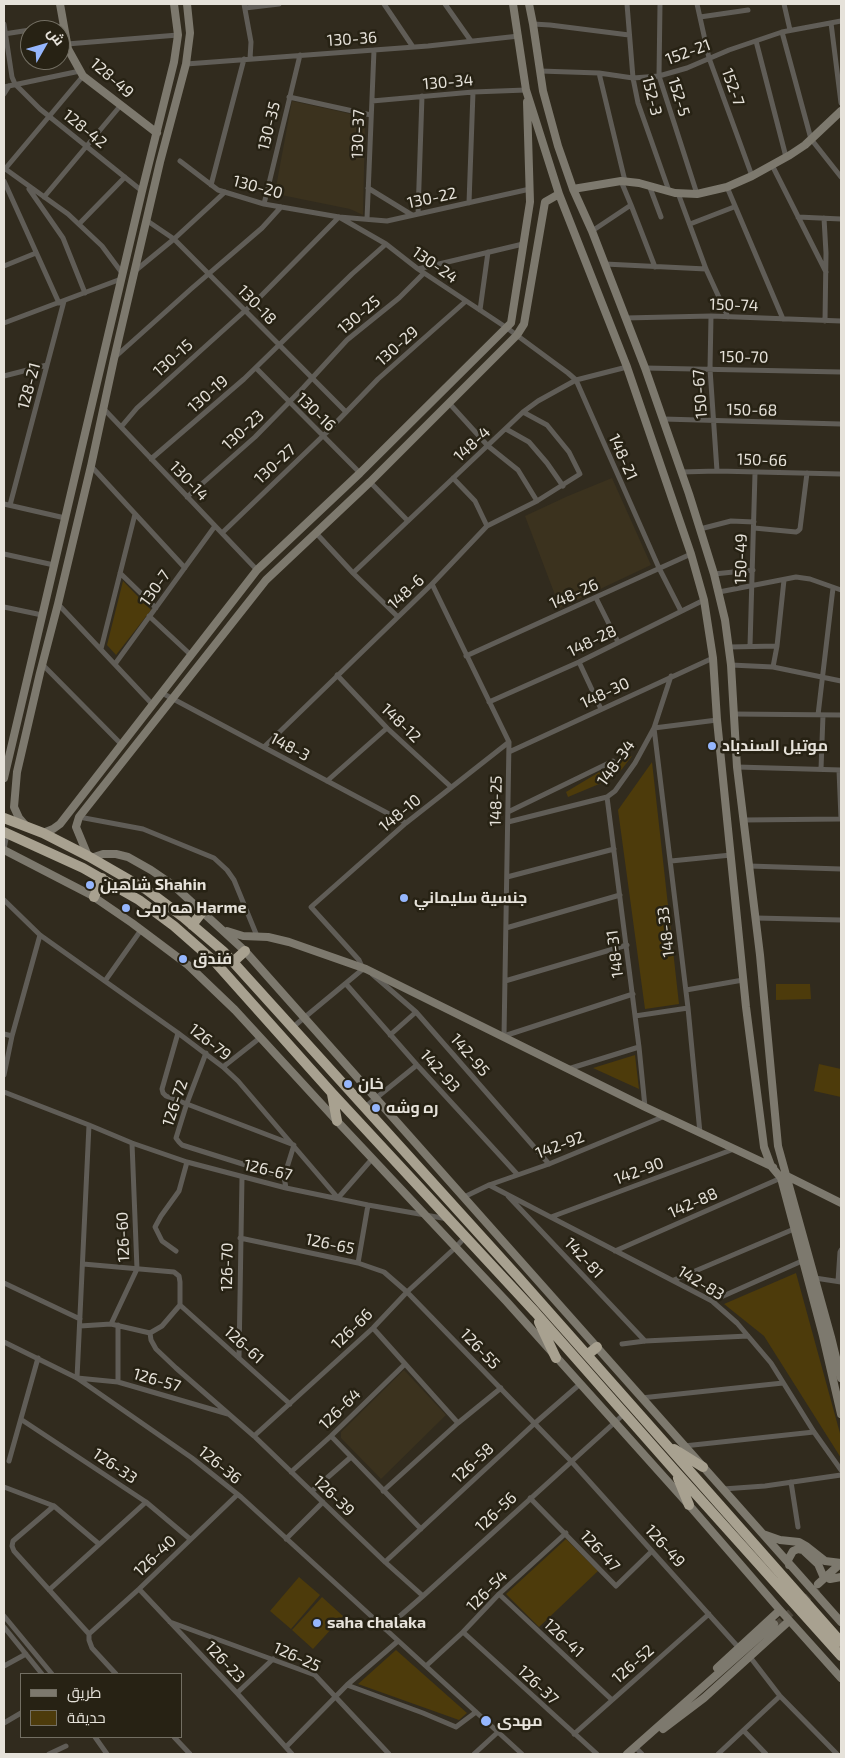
<!DOCTYPE html>
<meta charset="utf-8">
<style>
body{margin:0}
#map{position:relative;width:845px;height:1758px;overflow:hidden;background:#312b1e;font-family:"Exo 2",Cairo,sans-serif}
canvas{display:block}
.frame{position:absolute;inset:0;border:5px solid #e6e2da;pointer-events:none}
.legend{position:absolute;left:20px;top:1673px;width:162px;height:65px;box-sizing:border-box;background:#272214;border:1px solid #736f63;margin:0;padding:6px 9px;list-style:none;font-size:15px;color:#e6e2da}
.legend li{display:flex;align-items:center;gap:10px;height:25px}
.legend b{width:25px;border:1px solid #736f63}
.north{position:absolute;left:20px;top:20px;width:50px;height:50px;box-sizing:border-box;background:#272214;border:1px solid #736f63;border-radius:50%;rotate:52deg;font-size:14px;font-weight:700;line-height:20px;text-align:center;color:#e6e2da}
.north::after{content:'';display:block;margin:auto;width:18px;height:22px;background:#95b6fd;clip-path:polygon(50% 0,100% 100%,50% 72%,0 100%)}
</style>
<div id="map">
<canvas width="845" height="1758"></canvas>
<div class="frame"></div>
<ul class="legend">
<li><b style="height:6px;background:#7d796e"></b>طريق</li>
<li><b style="height:14px;background:#4d3b0b"></b>حديقة</li>
</ul>
<div class="north">ش</div>
</div>
<script>
const ctx = document.querySelector('canvas').getContext('2d');
ctx.lineJoin = 'round';
function fill(path, color) { ctx.fillStyle = color; ctx.fill(path, 'evenodd'); }
const shape = rows => new Path2D(rows.map(r => 'M' + r).join(''));
function trace(path, color, width, dash) { ctx.strokeStyle = color; ctx.lineWidth = width; ctx.lineCap = dash ? 'butt' : 'round'; ctx.setLineDash(dash || []); ctx.stroke(path); }
function drawText(font, color, halo, rows, align = 'center') {
  ctx.font = font + ' "Exo 2",Cairo,sans-serif'; ctx.lineWidth = 5; ctx.setLineDash([]); ctx.textBaseline = 'middle'; ctx.strokeStyle = halo; ctx.fillStyle = color; for (const [text, x, y, turn = 0] of rows) {
    ctx.save(); ctx.translate(x, y); ctx.rotate((+turn || 0) * Math.PI / 180); ctx.textAlign = isNaN(turn) ? turn : align; if (halo) ctx.strokeText(text, 0, 0); ctx.fillText(text, 0, 0); ctx.restore();
  }
}
const built = shape([
 [292,101,360,116,365,123,363,215,350,209,281,195,276,187],
 [612,478,651,565,560,608,525,516,568,496],
 [404,1370,446,1415,381,1479,341,1438,341,1432]
]);
const green = shape([
 [123,581,151,610,116,655,107,645],
 [632,756,622,769,611,779,568,797,566,792,616,762],
 [652,762,679,1004,645,1009,618,810],
 [776,984,810,984,811,999,776,1000],
 [635,1055,639,1089,593,1068],
 [819,1064,841,1069,841,1097,814,1091],
 [796,1273,841,1437,841,1458,764,1336,724,1304],
 [566,1539,598,1571,539,1627,506,1594],
 [299,1577,320,1595,291,1629,270,1611],
 [322,1597,343,1616,313,1649,292,1630],
 [396,1650,467,1713,459,1720,358,1684]
]);
const secondaryTunnel = shape([
 [776,1626,820,1586]
]);
const street = shape([
 [244,4,251,42,250,59],
 [384,4,413,47],
 [445,4,471,41],
 [627,4,633,78,638,103,669,191],
 [660,4,659,76,697,194],
 [697,4,709,58,752,176],
 [784,4,790,30],
 [245,8,279,4],
 [700,17,748,10],
 [831,23,841,103],
 [4,24,12,77,15,84,40,109,142,191],
 [533,24,550,25,629,35],
 [32,30,64,26],
 [782,32,811,139,841,177],
 [4,34,30,30],
 [756,41,786,157],
 [67,44,178,35],
 [186,64,428,46,519,36],
 [540,71,599,73,633,78,659,76,687,68,729,50,782,32,841,21],
 [599,73,625,181],
 [4,87,80,71],
 [4,94,9,86],
 [289,97,371,115],
 [372,101,473,92,526,90],
 [180,161,218,190,264,204,339,217,387,221,530,189],
 [772,165,826,272],
 [4,168,68,214,102,246,122,273],
 [5,169,83,76],
 [4,181,59,303],
 [211,185,244,59],
 [649,185,661,217],
 [727,187,783,319],
 [368,188,412,215],
 [29,189,63,238,85,293],
 [678,193,706,269,728,317],
 [44,197,121,105],
 [469,203,473,92],
 [264,204,300,55],
 [631,205,655,267],
 [418,214,422,96],
 [339,217,386,244,418,269,507,328,568,373,576,380,659,568,681,611],
 [798,217,841,219],
 [824,218,826,253,825,321],
 [367,219,374,50],
 [146,220,174,239,346,412],
 [79,224,125,177],
 [690,224,734,207],
 [592,231,631,205,621,181],
 [605,264,706,269],
 [4,266,36,253],
 [418,269,523,244],
 [135,271,174,239,225,192],
 [480,310,488,252],
 [711,316,710,369,717,471],
 [625,318,711,316,841,321],
 [4,323,121,279],
 [114,358,191,289,262,228,281,207],
 [256,368,360,473],
 [645,368,841,372],
 [4,376,47,365],
 [449,403,488,446,518,470,537,501],
 [103,408,257,570],
 [663,419,841,424],
 [121,427,137,408,258,299,339,217],
 [506,429,529,442,547,463,563,486],
 [151,459,244,379,352,274,386,244],
 [91,466,185,568],
 [681,472,717,471,841,474],
 [453,478,475,501,487,526],
 [370,482,408,521],
 [187,497,255,437,303,388,347,340,399,298,424,273],
 [4,504,65,518],
 [10,505,64,301],
 [754,528,796,532,798,531,800,529,807,473],
 [700,529,731,521,754,522],
 [222,533,326,433,378,379,466,301],
 [316,533,353,573,397,616],
 [4,554,54,565],
 [120,573,156,608],
 [353,573,523,412,538,401,576,380,627,367],
 [714,574,753,570],
 [432,584,509,742,504,1036,633,994],
 [719,592,796,577,810,579,841,590],
 [596,598,618,642],
 [58,604,153,705],
 [4,607,42,615],
 [149,616,192,656],
 [750,646,755,473],
 [729,647,777,646],
 [101,649,135,514],
 [466,656,691,554],
 [579,662,601,709],
 [42,664,122,745],
 [115,664,215,526],
 [731,665,773,667,841,681],
 [773,667,777,646,784,580],
 [337,675,387,728,450,786],
 [162,693,406,823],
 [489,702,579,662,704,600],
 [733,714,841,715],
 [818,715,833,588],
 [264,747,432,584,487,526,537,501,580,474,569,452,547,425,523,412],
 [509,752,713,658],
 [737,767,841,770],
 [821,769,823,715],
 [839,770,841,819],
 [327,781,387,728],
 [607,797,639,1047,645,1107],
 [508,812,613,761],
 [79,817,143,829,214,858,227,870,234,880,257,936],
 [744,820,841,819],
 [508,822,607,797,615,791,635,763,654,728,671,676],
 [4,849,7,834],
 [671,861,731,855],
 [749,866,841,869],
 [507,877,614,849],
 [4,900,40,935,178,1033,223,1067,238,1081,338,1198,372,1159],
 [756,918,841,920],
 [506,928,620,895],
 [372,974,416,1012,549,1164],
 [105,981,141,930],
 [505,981,627,945],
 [346,984,417,1065,517,1174],
 [686,990,743,980],
 [635,1016,688,1008],
 [293,1027,363,969,359,960,311,907,406,823,509,742],
 [178,1033,162,1089,163,1093,166,1096,294,1145,284,1177,286,1188],
 [4,1034,12,1036],
 [390,1035,416,1012],
 [206,1053,187,1103,176,1138,179,1142,182,1145,284,1177],
 [223,1067,261,1037],
 [568,1069,639,1047],
 [4,1075,12,1036,40,935],
 [4,1092,89,1125,132,1143,187,1162,286,1188,368,1205,448,1219],
 [365,1107,417,1065],
 [89,1125,77,1378,118,1382,228,1414],
 [700,1133,688,1008,654,728,717,720],
 [489,1185,712,1301,737,1323,771,1363,814,1432,841,1470],
 [508,1196,645,1341],
 [464,1197,489,1185,549,1164,665,1116],
 [551,1217,734,1149],
 [240,1238,358,1263,384,1272,407,1292,571,1461,739,1648],
 [176,1251,162,1241,155,1227,161,1216,179,1191,187,1162],
 [615,1251,781,1178],
 [358,1263,368,1205],
 [83,1264,174,1272,179,1276,180,1282,180,1305,162,1326,150,1333],
 [815,1278,841,1282],
 [674,1280,794,1229],
 [838,1281,840,1252,841,1250],
 [4,1283,80,1319],
 [712,1301,802,1261],
 [180,1305,290,1404],
 [111,1324,137,1269,132,1143],
 [118,1325,118,1382],
 [80,1326,111,1324,150,1333],
 [373,1328,458,1423],
 [150,1333,151,1340,156,1349,176,1368,254,1436,385,1562,423,1596],
 [4,1342,77,1378,192,1458,241,1497,522,1754],
 [622,1344,645,1341,748,1336],
 [239,1358,242,1177],
 [641,1398,783,1383],
 [22,1420,146,1502,190,1539],
 [254,1436,373,1328,407,1292,456,1247,465,1237],
 [331,1436,421,1529],
 [684,1446,814,1432],
 [9,1461,38,1358],
 [291,1472,331,1436,405,1364],
 [791,1482,798,1527],
 [4,1487,54,1506,99,1544],
 [723,1489,765,1486,841,1475],
 [312,1491,351,1457],
 [383,1491,458,1423,501,1388],
 [530,1498,616,1586,652,1551],
 [54,1506,13,1541,12,1546,14,1551,89,1634],
 [286,1539,323,1502],
 [385,1562,534,1424,580,1384],
 [139,1589,237,1693,292,1754],
 [49,1590,146,1502],
 [499,1594,611,1699],
 [4,1616,52,1674],
 [170,1622,315,1675,389,1754],
 [4,1627,42,1674],
 [385,1629,423,1596,624,1414],
 [463,1632,597,1754],
 [89,1634,139,1589,237,1495],
 [89,1634,89,1640,92,1648,116,1674],
 [750,1657,780,1696,837,1754],
 [4,1666,26,1654],
 [426,1666,463,1632,499,1594,566,1533],
 [347,1685,423,1713,456,1727,476,1712],
 [237,1693,273,1659],
 [4,1723,21,1713],
 [744,1731,766,1754],
 [574,1734,709,1614],
 [95,1737,107,1754],
 [174,1737,190,1754],
 [286,1747,347,1685,398,1641],
 [638,1750,642,1754],
 [49,1754,66,1746],
 [474,1754,498,1732],
 [718,1754,780,1696]
]);
const secondary = shape([
 [60,4,68,49,83,76,157,133],
 [513,4,526,90,559,194,627,367,691,554,704,600,713,658,717,720,746,1007,764,1147,771,1166,781,1178,823,1336,841,1414],
 [529,4,533,24,543,91,558,146,573,189,592,231,645,368,689,494,714,574,725,620,731,665,737,767,760,955,778,1146,831,1337,841,1378],
 [573,189,621,181,639,183,675,193,697,194,727,187,752,176,790,155,805,145,841,111],
 [4,778,142,191,174,62,178,35,174,4],
 [26,826,19,818,14,807,17,772,40,673,58,604,91,466,114,359,160,162,186,64,190,33,187,4],
 [43,833,53,829,60,824,257,570,360,473,511,323,530,202,527,102],
 [4,850,91,895,132,923,188,965,235,1010,337,1121,507,1302,689,1505,780,1610,841,1678],
 [88,856,76,827,79,817,266,580,370,482,517,335,524,324,545,202,559,194],
 [91,858,103,854,116,854,128,857,151,870,173,885,245,951,841,1622],
 [227,931,243,936,268,937,289,942,366,969,645,1107,773,1167],
 [785,1175,841,1203],
 [763,1534,780,1540,799,1542,806,1546,825,1561,841,1563],
 [789,1565,788,1560,793,1551,798,1549,803,1550,818,1564,824,1578],
 [830,1579,841,1577],
 [818,1584,841,1563],
 [717,1668,780,1610],
 [663,1729,704,1698,789,1621],
 [627,1754,774,1624]
]);
const highway = shape([
 [4,818,43,833,88,856,147,890,183,917,224,952,519,1278,841,1642],
 [4,832,83,868,139,900,174,926,215,962,332,1093,535,1312,676,1472,841,1656],
 [94,897,102,878],
 [192,925,203,911],
 [233,962,245,951],
 [332,1094,337,1121],
 [539,1322,556,1358],
 [587,1355,597,1347],
 [674,1449,703,1467],
 [678,1478,689,1505]
]);
const markers = [
 [712,746,5,"#95b6fd"],
 [90,885,5,"#95b6fd"],
 [404,898,5,"#95b6fd"],
 [126,908,5,"#95b6fd"],
 [183,959,5,"#95b6fd"],
 [348,1084,5,"#95b6fd"],
 [376,1108,5,"#95b6fd"],
 [317,1623,5,"#95b6fd"],
 [486,1721,6,"#95b6fd"]
];
const streetNames = [
 ["130-36",352,39,-4],
 ["152-21",688,52,-20],
 ["128-49",112,78,41],
 ["130-34",448,82,-5],
 ["152-7",733,87,70],
 ["152-3",652,96,76],
 ["152-5",679,97,73],
 ["130-35",269,126,-76],
 ["128-42",85,129,39],
 ["130-37",358,134,-88],
 ["130-20",258,187,15],
 ["130-22",432,198,-12],
 ["130-24",435,265,35],
 ["130-18",257,305,46],
 ["150-74",734,305,2],
 ["130-25",359,315,-40],
 ["130-29",397,346,-42],
 ["150-70",744,357,1],
 ["130-15",173,358,-42],
 ["128-21",29,386,-75],
 ["130-19",208,394,-41],
 ["150-67",700,394,-94],
 ["150-68",752,410,1],
 ["130-16",316,412,44],
 ["130-23",243,430,-43],
 ["148-4",472,444,-43],
 ["148-21",623,457,66],
 ["150-66",762,460,2],
 ["130-27",275,464,-43],
 ["130-14",189,481,46],
 ["150-49",741,559,-89],
 ["130-7",155,588,-54],
 ["148-6",406,592,-43],
 ["148-26",574,594,-24],
 ["148-28",592,641,-26],
 ["148-30",605,693,-25],
 ["148-12",401,723,44],
 ["148-3",290,747,28],
 ["148-34",616,763,-54],
 ["148-25",496,801,-89],
 ["148-10",400,813,-40],
 ["148-33",666,932,-97],
 ["148-31",615,954,-97],
 ["126-79",210,1042,38],
 ["142-95",470,1055,49],
 ["142-93",440,1071,48],
 ["126-72",175,1103,-71],
 ["142-92",560,1145,-21],
 ["126-67",268,1170,13],
 ["142-90",639,1171,-20],
 ["142-88",693,1203,-24],
 ["126-60",123,1237,-92],
 ["126-65",330,1244,12],
 ["142-81",584,1258,47],
 ["126-70",227,1267,-89],
 ["142-83",701,1283,31],
 ["126-66",352,1329,-44],
 ["126-61",244,1345,42],
 ["126-55",480,1349,46],
 ["126-57",157,1380,16],
 ["126-64",340,1409,-44],
 ["126-58",473,1463,-43],
 ["126-36",220,1465,39],
 ["126-33",115,1466,34],
 ["126-39",334,1496,44],
 ["126-56",496,1512,-43],
 ["126-49",665,1546,48],
 ["126-47",600,1551,47],
 ["126-40",155,1556,-44],
 ["126-54",487,1591,-45],
 ["126-41",564,1638,43],
 ["126-25",297,1657,24],
 ["126-23",225,1662,47],
 ["126-52",633,1664,-41],
 ["126-37",538,1685,43]
];
const poiNames = [
 ["موتيل السندباد",722,746],
 ["شاهین Shahin",100,885],
 ["جنسية سليماني",414,898],
 ["هه رمی Harme",136,908],
 ["فندق",193,959],
 ["خان",358,1084],
 ["ره وشه",386,1108],
 ["saha chalaka",327,1623],
 ["مهدی",497,1721]
];
fill(built, '#3b321e');
fill(green, '#4d3b0b');
trace(secondaryTunnel, '#4c463a', 8, [8, 4]);
trace(street, '#605d57', 5);
trace(secondary, '#7d796e', 8);
trace(highway, '#a8a190', 10);
for (const [x, y, r, color] of markers) { const dot = new Path2D(); dot.arc(x, y, r, 0, 2 * Math.PI); ctx.fillStyle = color; ctx.fill(dot); trace(dot, '#272214', 2); }
drawText('16px', '#e6e2da', '#272214', streetNames);
drawText('bold 16px', '#e6e2da', '#272214', poiNames, 'left');
</script>
